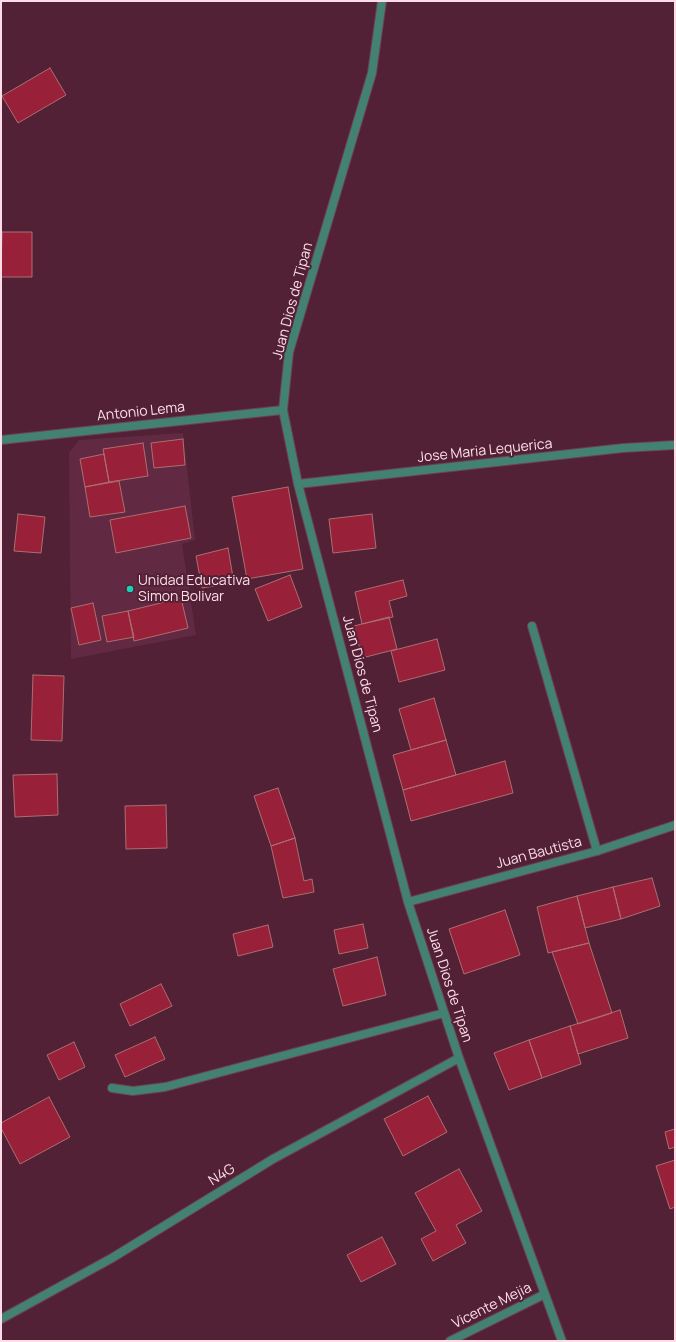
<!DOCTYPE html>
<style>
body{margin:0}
#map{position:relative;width:676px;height:1342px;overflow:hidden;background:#522136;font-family:Manrope,sans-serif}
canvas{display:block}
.frame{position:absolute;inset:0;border:2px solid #fedde8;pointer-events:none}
</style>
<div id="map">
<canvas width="676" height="1342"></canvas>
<div class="frame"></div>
</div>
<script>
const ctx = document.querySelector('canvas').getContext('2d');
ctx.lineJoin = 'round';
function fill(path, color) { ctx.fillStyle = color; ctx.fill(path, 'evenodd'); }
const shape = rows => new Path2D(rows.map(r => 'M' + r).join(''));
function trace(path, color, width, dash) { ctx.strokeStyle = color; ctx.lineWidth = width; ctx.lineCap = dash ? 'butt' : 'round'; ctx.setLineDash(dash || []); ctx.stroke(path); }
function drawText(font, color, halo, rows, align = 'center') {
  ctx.font = font + ' Manrope,sans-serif'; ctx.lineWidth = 4; ctx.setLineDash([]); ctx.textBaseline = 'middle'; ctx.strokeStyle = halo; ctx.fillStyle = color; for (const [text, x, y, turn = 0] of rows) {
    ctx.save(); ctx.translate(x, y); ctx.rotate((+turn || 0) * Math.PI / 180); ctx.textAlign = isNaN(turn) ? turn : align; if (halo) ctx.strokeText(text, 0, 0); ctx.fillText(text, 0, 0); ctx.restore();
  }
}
const built = shape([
 [183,433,195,540,182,544,196,635,71,659,69,453,79,440]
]);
const building = shape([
 [50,68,66,95,18,123,2,96,50,68],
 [2,232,32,232,32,277,1,277,2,232],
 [183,439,185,465,154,468,151,443,183,439],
 [143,443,148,476,109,482,103,449,143,443],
 [104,454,109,482,85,487,80,459,104,454],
 [119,481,125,512,90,517,85,487,119,481],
 [288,487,303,569,247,579,232,497,288,487],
 [185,506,191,538,116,553,110,520,185,506],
 [18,514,45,517,41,553,14,551,18,514],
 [372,514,376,548,333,553,329,519,372,514],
 [228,548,234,583,202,588,196,556,228,548],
 [290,575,302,607,268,621,255,589,290,575],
 [403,580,407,596,389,601,393,617,362,624,355,592,403,580],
 [181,598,188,628,134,641,128,611,181,598],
 [93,603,101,640,79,645,71,608,93,603],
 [128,611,134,637,107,642,102,616,128,611],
 [389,617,397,649,362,658,354,626,389,617],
 [437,639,445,670,399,682,391,651,437,639],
 [33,675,64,676,62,741,31,740,33,675],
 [434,698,446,740,411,750,399,709,434,698],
 [446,740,456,775,403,790,393,755,446,740],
 [505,761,513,793,411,821,403,790,505,761],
 [57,774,58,815,15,817,13,775,57,774],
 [278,788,295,838,271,846,254,796,278,788],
 [166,805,167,848,126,849,125,806,166,805],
 [295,838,304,881,312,879,314,892,283,898,271,846,295,838],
 [652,878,660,906,621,919,613,887,652,878],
 [613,887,621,919,585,928,577,896,613,887],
 [577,896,589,943,548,953,537,907,577,896],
 [505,910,520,955,464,974,449,929,505,910],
 [363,924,368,948,339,954,334,930,363,924],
 [268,925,273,947,238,956,233,934,268,925],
 [589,943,612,1013,578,1024,552,952,589,943],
 [377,957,386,995,343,1006,333,969,377,957],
 [161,984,172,1006,130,1026,120,1004,161,984],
 [620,1010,628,1038,578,1054,570,1026,620,1010],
 [570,1026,581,1064,542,1078,529,1040,570,1026],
 [155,1037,165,1059,125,1077,115,1055,155,1037],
 [529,1040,542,1078,509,1090,494,1053,529,1040],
 [74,1042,85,1067,59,1080,47,1055,74,1042],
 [428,1096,447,1132,403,1156,384,1119,428,1096],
 [49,1097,70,1137,20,1164,1,1128,1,1123,49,1097],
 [675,1129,675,1147,669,1149,665,1132,675,1129],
 [675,1160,675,1207,670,1209,656,1166,675,1160],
 [459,1169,482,1211,456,1225,466,1243,433,1261,421,1239,436,1231,415,1193,459,1169],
 [382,1237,396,1264,361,1282,347,1255,382,1237]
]);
const lane = shape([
 [1,440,283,410],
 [532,626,597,851]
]);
const street = shape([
 [382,1,372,73,289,352,283,410,298,484,408,902,459,1058,562,1341],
 [298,484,623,448,675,445],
 [408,902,597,851,675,825],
 [112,1088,133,1091,165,1087,444,1013],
 [1,1319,112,1258,273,1159,459,1058],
 [450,1341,545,1294]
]);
const markers = [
 [130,589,4,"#15d5b3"]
];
const streetNames = [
 ["Juan Dios de Tipan",293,301,-75],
 ["Antonio Lema",141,412,-6],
 ["Jose Maria Lequerica",485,451,-6],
 ["Juan Dios de Tipan",362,674,75],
 ["Juan Bautista",539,853,-15],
 ["Juan Dios de Tipan",449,985,72],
 ["N4G",222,1175,-32],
 ["Vicente Mejia",492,1306,-26]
];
const poiNames = [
 ["Unidad Educativa",138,581],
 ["Simon Bolivar",138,597]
];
fill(built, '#622a42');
fill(building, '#982038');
trace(building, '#ab6e72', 1);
trace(lane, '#6e3f52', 10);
trace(street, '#6e3f52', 10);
trace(lane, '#438172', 8);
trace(street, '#438172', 8);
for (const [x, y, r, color] of markers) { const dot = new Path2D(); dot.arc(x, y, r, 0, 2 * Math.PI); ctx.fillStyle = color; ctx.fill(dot); trace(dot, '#522136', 1.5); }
drawText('14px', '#fedde8', '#522136', streetNames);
drawText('14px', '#fedde8', '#522136', poiNames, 'left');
</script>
